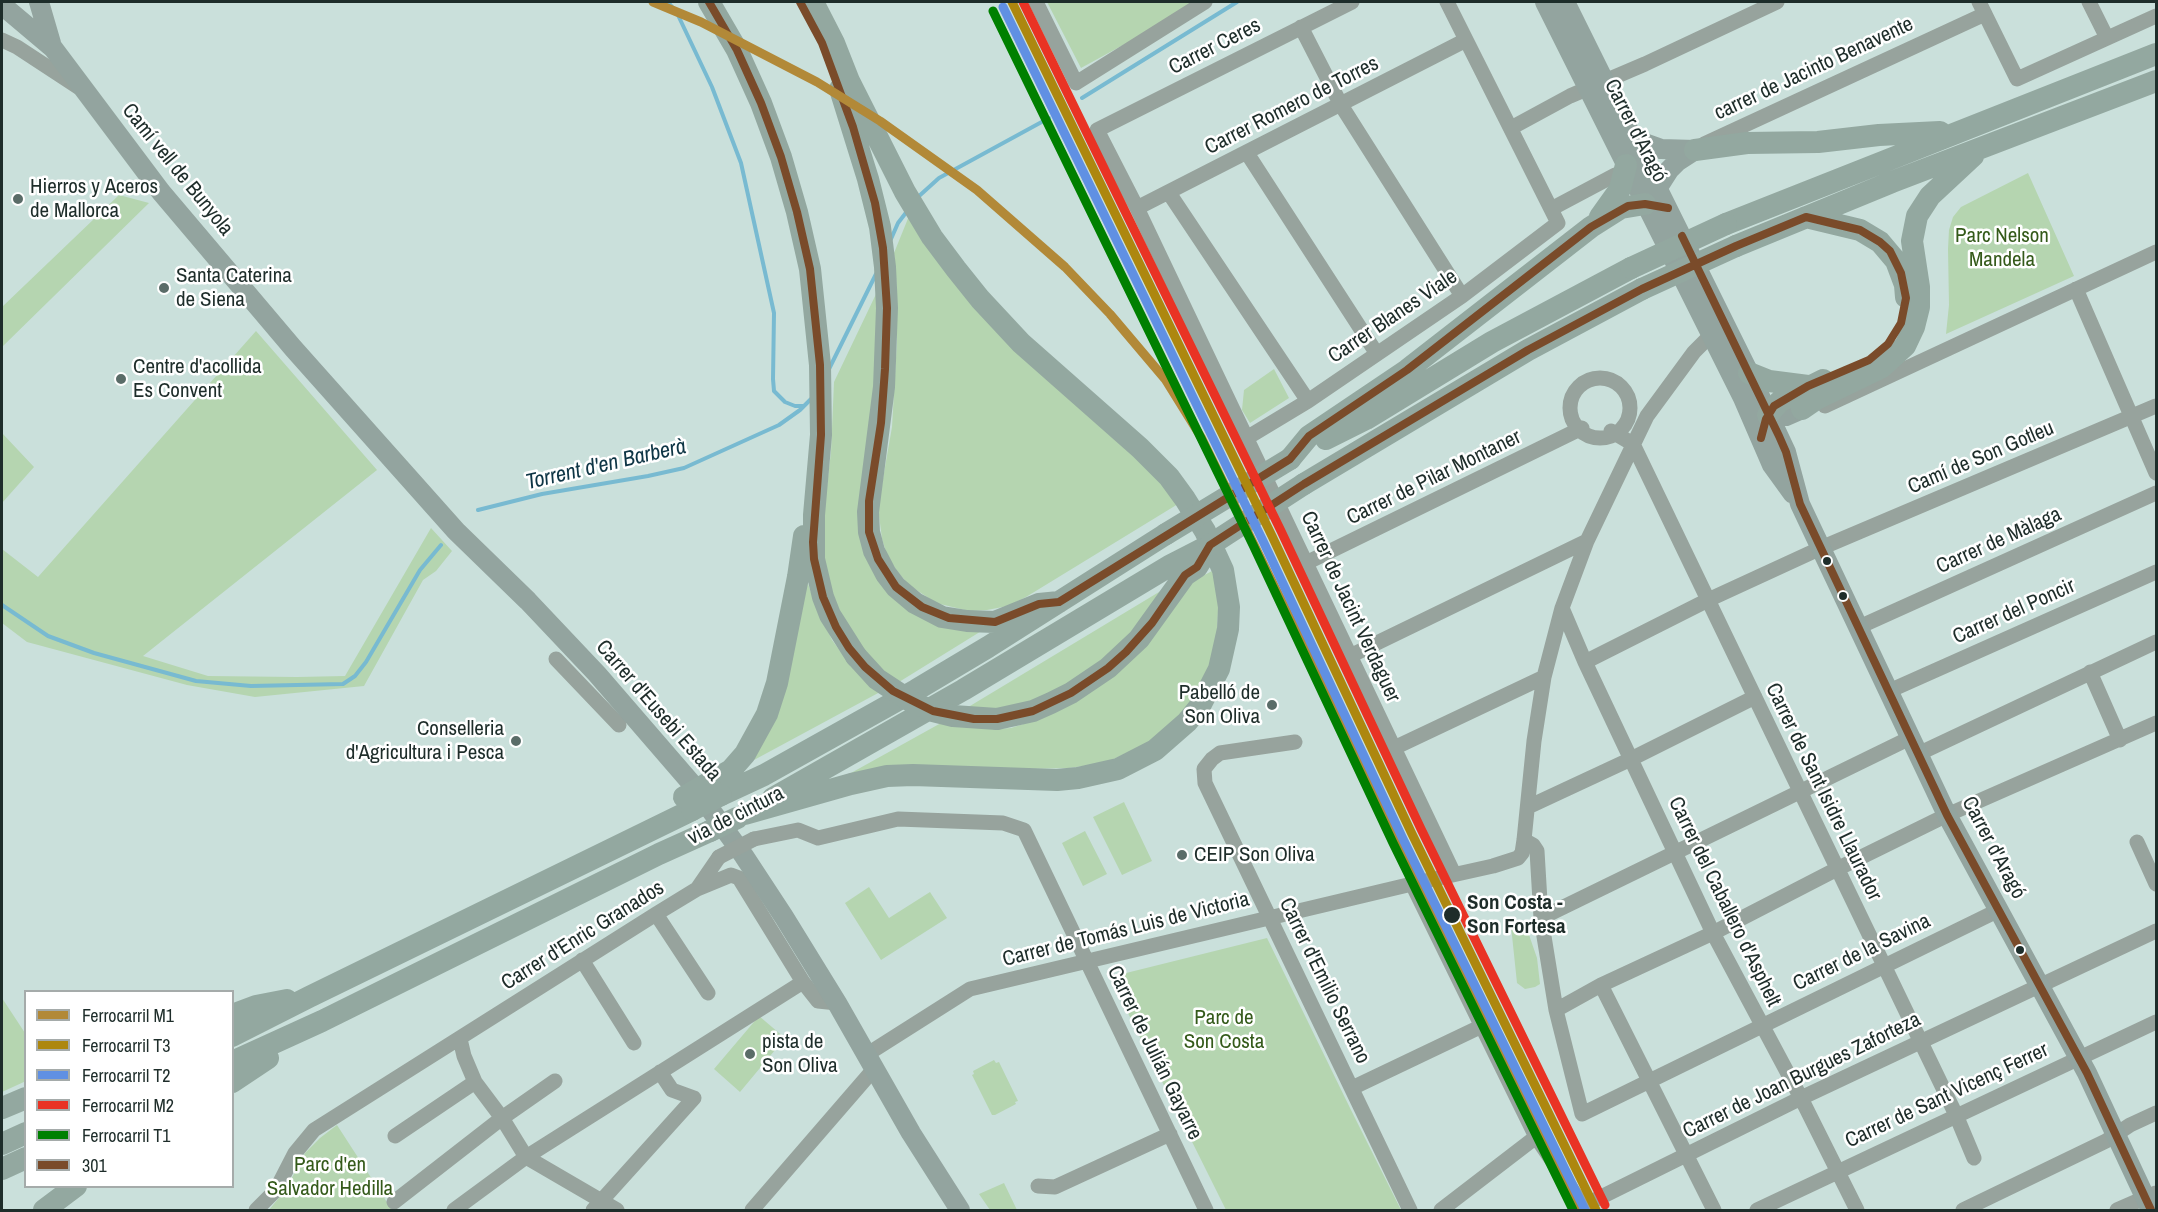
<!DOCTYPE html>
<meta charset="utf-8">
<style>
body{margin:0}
#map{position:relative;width:2158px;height:1212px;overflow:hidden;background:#cae0db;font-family:"Archivo Narrow",sans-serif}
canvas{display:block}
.frame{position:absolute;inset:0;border:3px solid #1e2d2a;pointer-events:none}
.legend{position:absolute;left:24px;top:990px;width:210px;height:198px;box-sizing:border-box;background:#fff;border:2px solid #a5abaa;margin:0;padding:8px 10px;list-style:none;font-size:18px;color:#1e2d2a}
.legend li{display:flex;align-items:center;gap:12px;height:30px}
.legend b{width:30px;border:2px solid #a5abaa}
</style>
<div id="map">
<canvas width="2158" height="1212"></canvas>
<div class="frame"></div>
<ul class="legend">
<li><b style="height:8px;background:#b28938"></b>Ferrocarril M1</li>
<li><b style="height:8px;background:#ad870f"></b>Ferrocarril T3</li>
<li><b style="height:8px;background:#6090e3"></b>Ferrocarril T2</li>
<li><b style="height:8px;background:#e93324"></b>Ferrocarril M2</li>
<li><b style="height:8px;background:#008000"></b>Ferrocarril T1</li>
<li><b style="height:8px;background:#7a4b2a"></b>301</li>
</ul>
</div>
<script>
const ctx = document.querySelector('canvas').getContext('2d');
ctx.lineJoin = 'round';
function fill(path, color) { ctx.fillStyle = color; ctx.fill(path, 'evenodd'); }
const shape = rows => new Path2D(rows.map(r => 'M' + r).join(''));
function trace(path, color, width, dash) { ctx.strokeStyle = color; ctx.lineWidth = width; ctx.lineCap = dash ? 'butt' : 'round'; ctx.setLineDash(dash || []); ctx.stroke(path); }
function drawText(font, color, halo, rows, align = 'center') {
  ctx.font = font + ' "Archivo Narrow",sans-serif'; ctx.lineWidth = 5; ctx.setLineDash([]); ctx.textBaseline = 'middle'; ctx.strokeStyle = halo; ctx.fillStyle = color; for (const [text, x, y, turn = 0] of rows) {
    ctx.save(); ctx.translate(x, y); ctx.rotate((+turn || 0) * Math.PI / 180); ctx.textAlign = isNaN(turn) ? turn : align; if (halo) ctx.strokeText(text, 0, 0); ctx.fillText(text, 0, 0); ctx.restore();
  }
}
const green = shape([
 [1047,2,1202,2,1081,68],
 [2028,173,2074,276,1946,334,1949,305,1948,249,1949,230,1953,217,1961,207],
 [119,195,149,203,2,347,2,307],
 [909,216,1156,475,1178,504,1026,597,1008,606,987,610,969,611,936,603,909,585,897,571,887,555,882,539,878,507,892,427,897,341,897,291,894,253],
 [877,292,873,569,983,630,899,682,887,674,860,647,833,599,825,560,824,511,831,452,834,382],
 [256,331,377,470,143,656,208,676,297,677,345,676,431,528,452,551,436,571,423,580,364,686,255,697,187,685,27,642,2,623,2,549,38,577],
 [1274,369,1289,398,1250,423,1242,410,1244,390],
 [2,433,34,467,2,503],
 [1214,570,1219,592,1216,650,1198,694,1157,739,1105,763,1069,768,851,773,941,723,997,729,1011,728,1045,717,1191,582],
 [807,581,815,604,832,640,852,667,880,692,754,760],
 [1164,589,1143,625,1074,683,1012,709,965,709],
 [1124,802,1152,861,1122,875,1093,817],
 [1085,831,1107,874,1083,886,1062,843],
 [869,887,889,918,930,892,947,918,881,960,845,903],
 [1515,921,1521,921,1527,929,1537,958,1540,984,1535,987,1525,989,1517,983,1511,926],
 [1267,938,1350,1108,1401,1210,1226,1210,1110,977],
 [2,998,25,1033,26,1081,2,1092],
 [759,1016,785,1038,740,1092,714,1069],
 [994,1060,996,1063,999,1062,1018,1101,1015,1102,1016,1104,995,1115,992,1115,972,1075,974,1074,973,1071],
 [337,1125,392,1210,269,1210,286,1189,305,1153,320,1138],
 [1004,1183,1017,1210,990,1210,979,1194]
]);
const stream = shape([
 [668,2,677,13,712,87,741,163,774,313,773,379,774,391,785,402,795,406,804,406],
 [1082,98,1237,2],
 [918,197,939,178,1049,118],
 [891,239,898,223,908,210],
 [829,369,876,274],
 [478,510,542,494,648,476,684,468,779,425,800,410,811,399],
 [2,605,48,636,94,653,196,681,251,686,343,684,355,676,366,662,420,570,441,545]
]);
const minor = shape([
 [1036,2,1076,83,1205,2],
 [1352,2,1097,130,1137,208,1454,874],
 [1979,2,2017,79,2156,16],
 [2089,2,2107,38],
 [1301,27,1341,105,1462,296],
 [2,40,17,47,78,87],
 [1511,128,1570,96,1645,64,1777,2],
 [1704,144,1985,14],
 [1247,153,1377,354],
 [1169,193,1308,401],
 [1137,208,1466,40],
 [1551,209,1615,175],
 [2076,289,2156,473],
 '1570 408a30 30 0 1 1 60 0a30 30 0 1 1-60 0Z',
 [1825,406,2156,252],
 [1611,431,1633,444,1956,1115,1974,1158],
 [1245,439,1308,401,1462,296,1558,223,1447,2],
 [1306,563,1582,428],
 [1562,608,1585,662,1713,933,1801,1098,1857,1210],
 [1859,627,2156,493],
 [1350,656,1587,541],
 [556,659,619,725],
 [1585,662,1708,600,1821,548,2156,406],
 [2090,672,2120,740],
 [1889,691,2156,572],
 [1295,742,1220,753,1212,759,1204,769,1205,783,1410,1210],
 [1394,748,1544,677],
 [1918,754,2156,642],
 [1528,807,1631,759,1755,697],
 [754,839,798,830,818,838,898,819,1003,823,1024,830,1206,1210],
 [1524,840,1533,845,1537,851,1541,918,1556,1010,1582,1114,1999,910],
 [2137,842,2156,884],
 [1412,884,1536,1137,1586,1210],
 [697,889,719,857],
 [656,914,708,993],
 [1541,918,1910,738],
 [582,960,634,1043],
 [1601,985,1714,1210],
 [1556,1010,1601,985,1713,933,1837,869,1947,815,2156,723],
 [460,1039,464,1056,475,1082,502,1118,526,1157,617,1210],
 [866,1055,970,989,1412,884,1493,866,1518,858,1522,853,1524,840,1534,741,1544,677,1562,608,1587,541,1647,416,1694,352,1711,335],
 [1352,1088,1482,1026],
 [395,1136,475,1082],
 [1038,1186,1055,1187,1170,1134],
 [394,1202,502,1118,555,1081],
 [1583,1206,1801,1098,2156,931],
 [256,1210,276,1190,295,1153,314,1130,656,914,697,889,731,875,739,878,803,982,818,1001,837,1003],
 [454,1210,526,1157,803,982],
 [593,1210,694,1098,672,1090,660,1072],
 [752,1210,874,1069],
 [1441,1210,1536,1137],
 [1757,1210,2156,1022],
 [1963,1210,2106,1141,2130,1125,2156,1113],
 [2117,1210,2156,1193]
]);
const major = shape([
 [39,2,51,43],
 [1545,2,1743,398,1772,465,1793,494],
 [1565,2,1749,373,1786,452,1800,504,1947,815,2087,1073,2151,1210],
 [2,5,53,48,161,192,293,348,456,531,528,601,597,674,692,784,744,856,784,917,837,1003,911,1133,960,1210],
 [1633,139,1661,149,1695,150],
 [1653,195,1669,170,1678,161,1695,150],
 [1759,412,1786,416,1802,409]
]);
const highway = shape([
 [709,2,737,50,761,103,781,157,797,212,810,269,820,365,821,435,814,515,814,559,823,597,830,615,856,656],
 [840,89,868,179,880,227,885,267,887,308,884,387,868,512,869,532,874,551,886,574,896,587,915,603,942,617,967,621,995,622,1039,604,1059,602],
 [1695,150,1747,143,1818,142,1879,135,1940,132],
 [1600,217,1620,189,1626,165],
 [1806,217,1860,230,1880,242,1896,261,1905,285,1906,297],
 [1726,224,2156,54],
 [1736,246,1892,182,2156,81],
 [1749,373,1769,381,1808,386],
 [1802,409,1818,398,1882,367,1905,346,1914,327,1919,307,1919,287,1912,241,1917,216,1930,196,1973,156],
 [1768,415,1779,402,1823,380],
 [1326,439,1366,419,1492,342,1631,268],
 [1290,459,1309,436,1407,370,1591,227,1621,208,1645,204],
 [1304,484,1528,350,1642,289],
 [997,719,1033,711,1051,703,1071,693,1108,668,1139,639,1185,575,1197,567,1205,554],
 [710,782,731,770,745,754,767,714,777,683,798,577,804,536],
 [721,795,764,775,916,690,988,647,1166,534],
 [773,798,963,690,1171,565,1210,545],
 [745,814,851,784,887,776,913,775,1057,780,1078,778,1118,769,1155,750,1187,722,1200,706,1219,669,1228,629,1229,607,1223,570,1205,531,1185,499,1169,477,1140,448,1021,343,980,299,956,269,932,237,905,192,849,81,834,43,813,2],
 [232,1015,256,1006,287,1000],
 [232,1036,309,997,692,810],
 [232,1062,322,1021,659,854,710,831],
 [232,1082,268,1058],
 [2,1108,26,1098],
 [2,1144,26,1133],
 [2,1169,26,1158],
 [44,1210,76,1186]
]);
const minorBridge = shape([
 [719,857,754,839]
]);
const highwayBridge = shape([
 [1631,268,1726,224],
 [1642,289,1736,246],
 [1166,534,1290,459],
 [1210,545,1304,484],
 [856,656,877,679,912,702,933,711,953,716,997,719],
 [684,797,710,782],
 [692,810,721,795],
 [710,831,737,818]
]);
const bus1 = shape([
 [709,2,737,50,761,103,781,157,797,212,810,269,820,365,821,435,813,542,814,559,823,597,836,627,849,648,865,667,893,691,933,711,974,719,997,719,1033,711,1071,693,1108,668,1126,652,1152,623,1185,575,1197,567,1210,545,1304,484,1528,350,1642,289,1736,246,1806,217,1860,230,1880,242,1890,251,1901,273,1906,298,1901,323,1888,344,1869,360,1808,386,1774,406,1766,419,1761,438],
 [800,2,822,43,853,127,875,203,883,248,887,308,885,369,881,423,869,501,869,532,878,559,896,587,922,607,949,618,995,622,1039,604,1059,602,1290,459,1309,436,1407,370,1591,227,1628,206,1645,204,1668,208],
 [1682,236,1779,436,1786,452,1800,504,1947,815,2087,1073,2151,1210]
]);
const rail1 = shape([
 [653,2,701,22,817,82,880,121,977,190,1065,267,1110,314,1165,379,1201,437,1581,1210]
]);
const rail2 = shape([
 [1012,2,1272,536,1412,834,1596,1210]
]);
const rail3 = shape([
 [1003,7,1263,541,1403,839,1585,1210]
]);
const rail4 = shape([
 [1023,2,1281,531,1421,829,1605,1205]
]);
const rail5 = shape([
 [993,11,1253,545,1393,843,1573,1210]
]);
const markers = [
 [18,199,6,"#5a6c68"],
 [164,288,6,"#5a6c68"],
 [121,379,6,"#5a6c68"],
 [1827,561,5,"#1e2d2a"],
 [1843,596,5,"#1e2d2a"],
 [1272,705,6,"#5a6c68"],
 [516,741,6,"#5a6c68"],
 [1182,855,6,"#5a6c68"],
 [1452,915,9,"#1e2d2a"],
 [2020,950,5,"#1e2d2a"],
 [750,1054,6,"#5a6c68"]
];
const streetNames = [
 ["Carrer Ceres",1215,47,-27],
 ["carrer de Jacinto Benavente",1814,69,-25],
 ["Carrer Romero de Torres",1292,106,-27],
 ["Carrer d'Aragó",1635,131,63],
 ["Camí vell de Bunyola",177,170,51],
 ["Carrer Blanes Viale",1393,317,-34],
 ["Camí de Son Gotleu",1981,458,-23],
 ["Carrer de Pilar Montaner",1434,478,-26],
 ["Carrer de Màlaga",1999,541,-24],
 ["Carrer de Jacint Verdaguer",1350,607,65],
 ["Carrer del Poncir",2014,612,-24],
 ["Carrer d'Eusebi Estada",658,711,49],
 ["Carrer de Sant Isidre Llaurador",1823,792,64],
 ["via de cintura",736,816,-27],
 ["Carrer d'Aragó",1993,848,62],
 ["Carrer del Caballero d'Asphelt",1724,902,64],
 ["Carrer de Tomás Luis de Victoria",1126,930,-14],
 ["Carrer d'Enric Granados",583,936,-32],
 ["Carrer de la Savina",1862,953,-26],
 ["Carrer d'Emilio Serrano",1324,981,64],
 ["Carrer de Julián Gayarre",1154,1053,64],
 ["Carrer de Joan Burgues Zaforteza",1802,1076,-26],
 ["Carrer de Sant Vicenç Ferrer",1947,1096,-25]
];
const poiNames = [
 ["Hierros y Aceros",30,187],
 ["de Mallorca",30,211],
 ["Santa Caterina",176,276],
 ["de Siena",176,300],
 ["Centre d'acollida",133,367],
 ["Es Convent",133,391],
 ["Pabelló de",1260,693,"right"],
 ["Son Oliva",1260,717,"right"],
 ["Conselleria",504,729,"right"],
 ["d'Agricultura i Pesca",504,753,"right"],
 ["CEIP Son Oliva",1194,855],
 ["pista de",762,1042],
 ["Son Oliva",762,1066]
];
const parkNames = [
 ["Parc Nelson",2002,236],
 ["Mandela",2002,260],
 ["Parc de",1224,1018],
 ["Son Costa",1224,1042],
 ["Parc d'en",330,1165],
 ["Salvador Hedilla",330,1189]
];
const stopNames = [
 ["Son Costa -",1467,903],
 ["Son Fortesa",1467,927]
];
const waterNames = [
 ["Torrent d'en Barberà",606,465,-13]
];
fill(green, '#b5d5b0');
trace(stream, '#78bad1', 4);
trace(minor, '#97a39d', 15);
trace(major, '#93a49f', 20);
trace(highway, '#93a8a0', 22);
trace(minorBridge, '#97a39d', 15);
trace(highwayBridge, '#93a8a0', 22);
trace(bus1, '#7a4b2a', 8);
trace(rail1, '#b28938', 9);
trace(rail2, '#ad870f', 9);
trace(rail3, '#6090e3', 9);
trace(rail4, '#e93324', 9);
trace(rail5, '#008000', 9);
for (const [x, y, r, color] of markers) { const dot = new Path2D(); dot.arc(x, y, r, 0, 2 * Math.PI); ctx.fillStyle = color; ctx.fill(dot); trace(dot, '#fff', 2); }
drawText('21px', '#1e2d2a', '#fff', streetNames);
drawText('21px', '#1e2d2a', '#fff', poiNames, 'left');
drawText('21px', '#345a1a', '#fff', parkNames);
drawText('bold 21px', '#1e2d2a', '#fff', stopNames, 'left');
drawText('italic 22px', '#0e3545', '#fff', waterNames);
</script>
